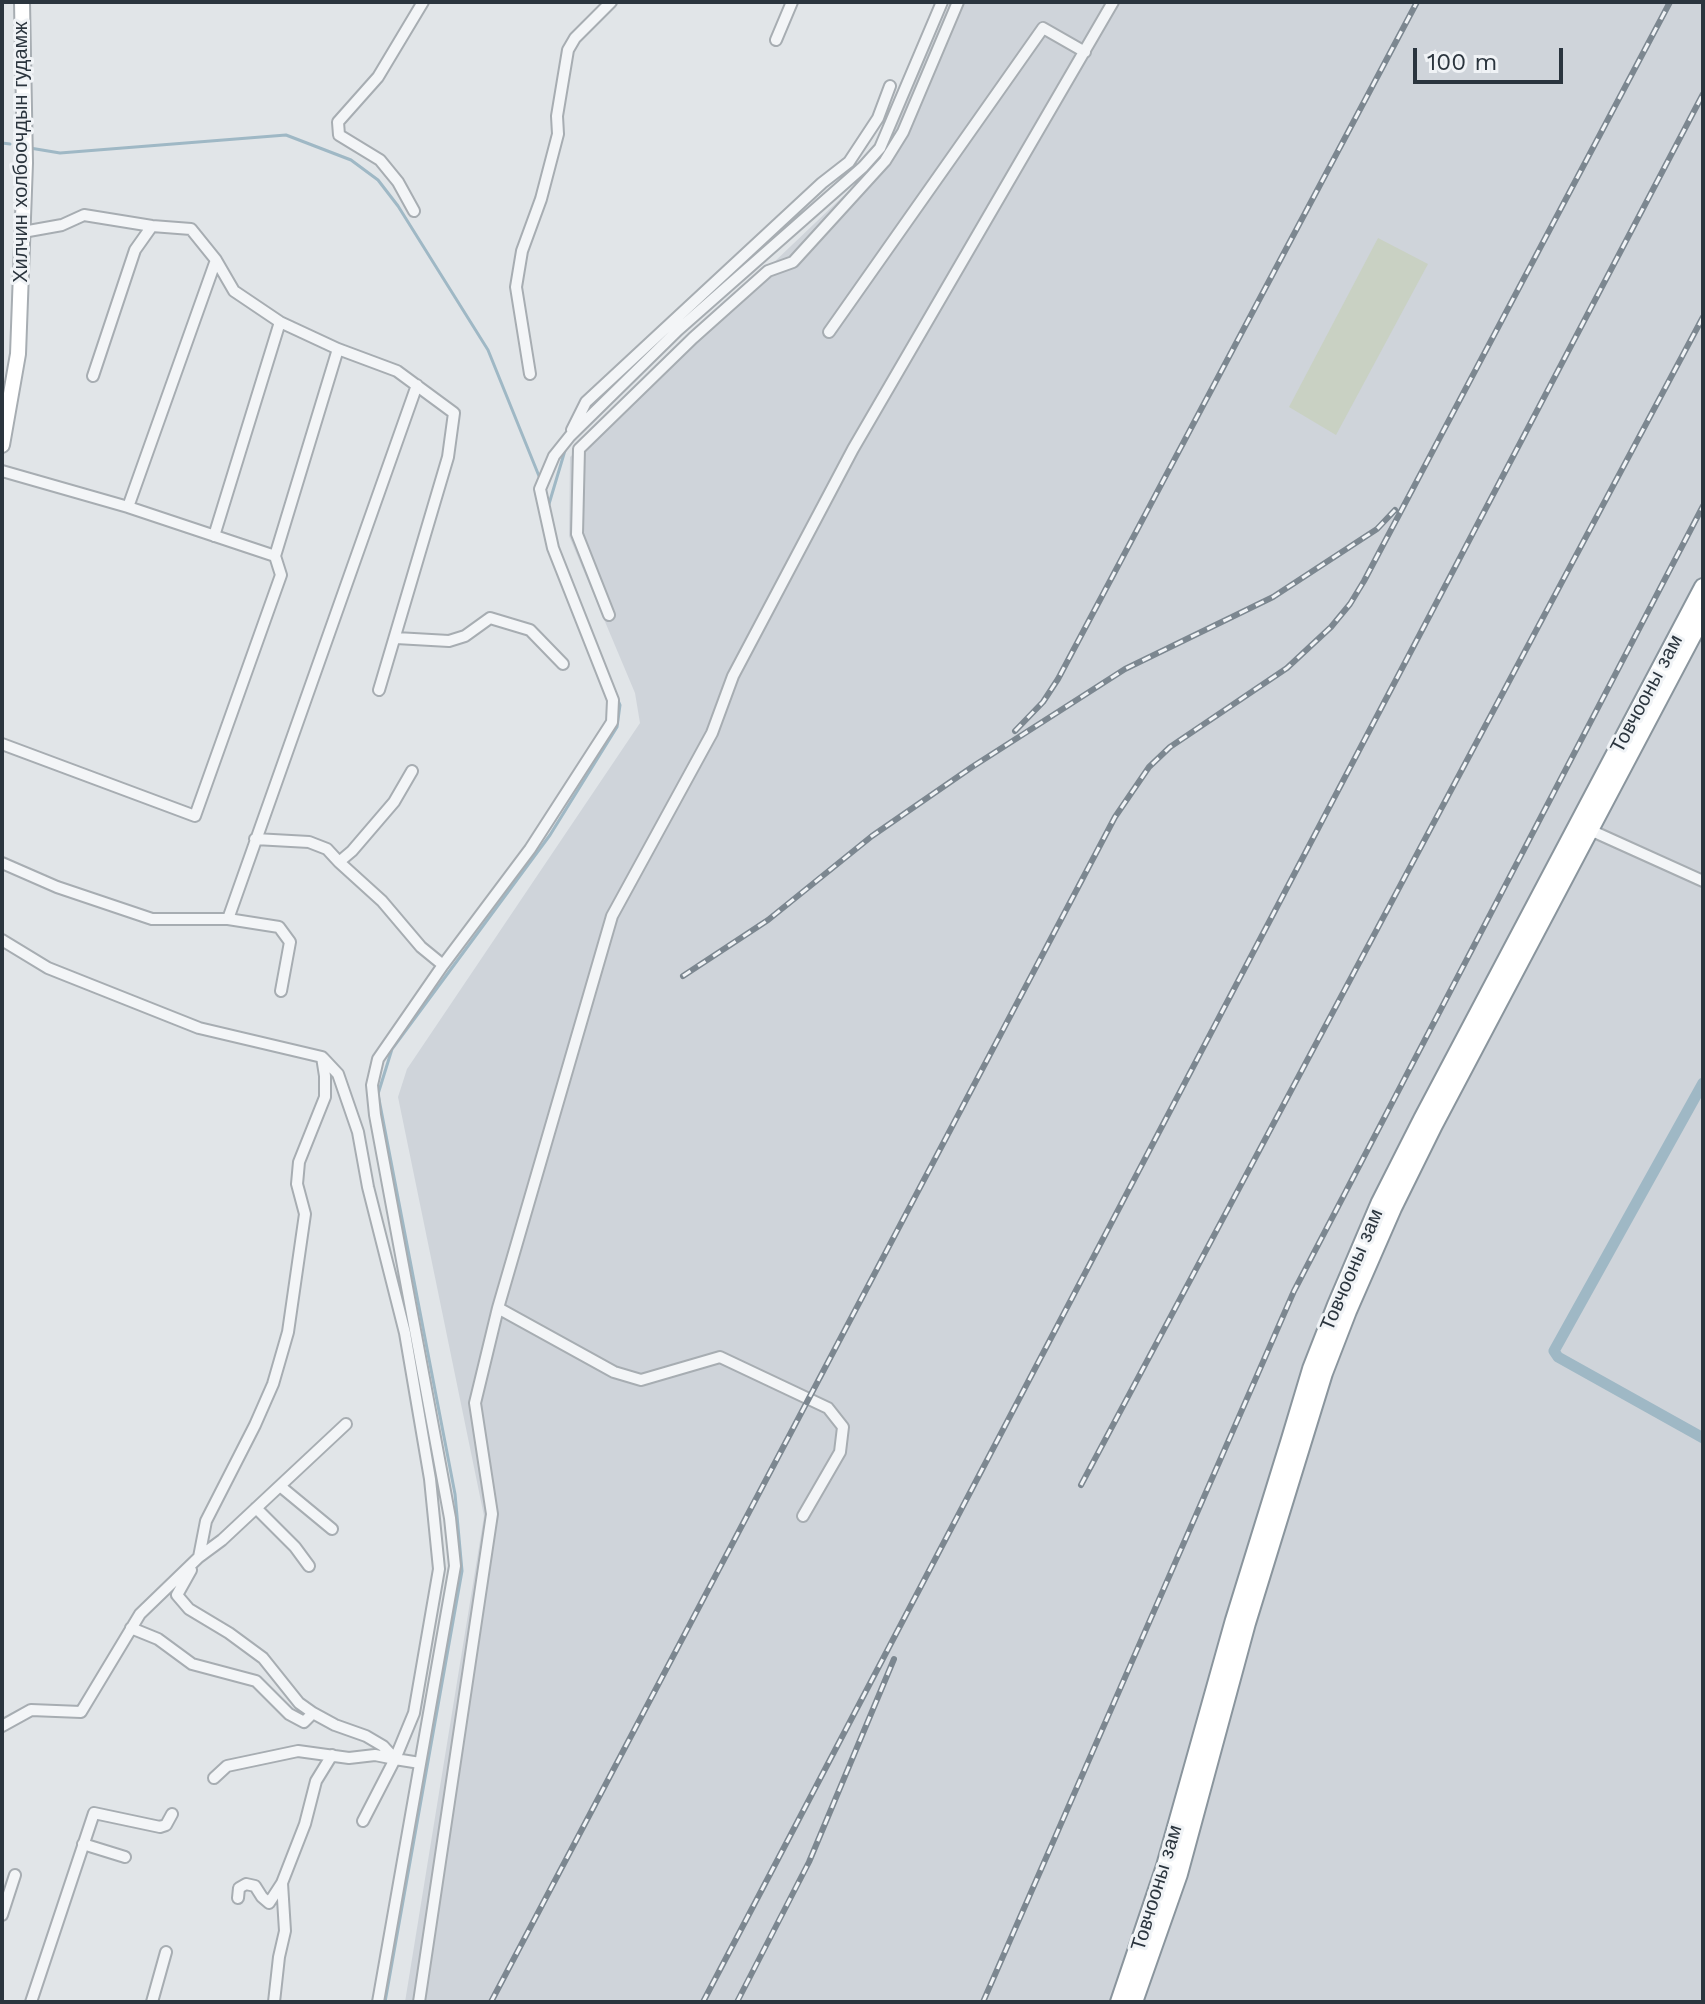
<!DOCTYPE html>
<meta charset="utf-8">
<style>
body{margin:0}
#map{position:relative;width:1705px;height:2004px;overflow:hidden;background:#e1e5e8;font-family:"Work Sans",sans-serif}
canvas{display:block}
.frame{position:absolute;inset:0;border:4px solid #2b353e;pointer-events:none}
.scale{position:absolute;left:1413px;top:48px;width:150px;height:36px;box-sizing:border-box;border:4px solid #2b353e;border-top:0;padding-left:10px;font-size:24px;line-height:28px;white-space:nowrap;color:#2b353e;-webkit-text-stroke:6px #f0f3f6;paint-order:stroke}
</style>
<div id="map">
<canvas width="1705" height="2004"></canvas>
<div class="frame"></div>
<div class="scale">100 m</div>
</div>
<script>
const ctx = document.querySelector('canvas').getContext('2d');
ctx.lineJoin = 'round';
function fill(path, color) { ctx.fillStyle = color; ctx.fill(path, 'evenodd'); }
const shape = rows => new Path2D(rows.map(r => 'M' + r).join(''));
function trace(path, color, width, dash) { ctx.strokeStyle = color; ctx.lineWidth = width; ctx.lineCap = dash ? 'butt' : 'round'; ctx.setLineDash(dash || []); ctx.stroke(path); }
function drawText(font, color, halo, rows, align = 'center') {
  ctx.font = font + ' "Work Sans",sans-serif'; ctx.lineWidth = 6; ctx.setLineDash([]); ctx.textBaseline = 'middle'; ctx.strokeStyle = halo; ctx.fillStyle = color; for (const [text, x, y, turn = 0] of rows) {
    ctx.save(); ctx.translate(x, y); ctx.rotate((+turn || 0) * Math.PI / 180); ctx.textAlign = isNaN(turn) ? turn : align; if (halo) ctx.strokeText(text, 0, 0); ctx.fillText(text, 0, 0); ctx.restore();
  }
}
const built = shape([
 [950,2,1703,2,1703,2002,405,2002,484,1516,398,1097,407,1069,640,723,635,693,569,536,570,457,881,160]
]);
const green = shape([
 [1378,238,1428,264,1336,435,1289,407]
]);
const stream = shape([
 [918,72,938,24],
 [2,143,10,144],
 [30,148,60,153,286,135,351,160,378,180,398,206,488,350,541,481],
 [572,441,583,430],
 [549,504,566,447],
 [385,2002,462,1571,455,1494,378,1094,392,1049,550,835,617,727,620,705,617,698]
]);
const canal = shape([
 [1703,1083,1554,1351,1558,1357,1703,1438]
]);
const minor = shape([
 [776,40,792,2],
 [414,211,398,182,380,160,339,135,338,122,378,77,423,2],
 [23,232,62,225,84,215,152,226,191,229,216,260,234,291,280,322,338,349,397,371,454,413,448,457,379,690],
 [829,332,1043,28,1085,52],
 [530,374,516,287,522,251,541,199,558,134,557,116,568,50,575,38,611,2],
 [93,376,135,250,152,226],
 [572,430,586,402,822,183,849,162,878,118,890,86],
 [2,471,128,507,275,556],
 [128,507,216,260],
 [214,536,280,322],
 [609,615,577,534,579,449,693,338,768,271,793,262,885,161,903,132,958,2],
 [396,638,449,641,465,636,490,618,530,630,563,664],
 [2,744,195,816,281,575,275,556,338,349],
 [1590,830,1703,881],
 [255,839,309,842,327,849,339,862,352,851,394,802,412,771],
 [339,862,382,901,421,947,443,965],
 [2,863,57,887,152,919,228,919,279,927,290,942,281,991],
 [228,919,417,385],
 [2,940,48,968,199,1028,322,1057,325,1076,325,1097,299,1162,297,1184,305,1214,288,1332,273,1384,255,1425,206,1521,199,1557,140,1614,81,1712,31,1710,2,1726],
 [323,1058,338,1074,358,1132,368,1187,405,1333,430,1479,439,1569,414,1713,395,1759],
 [498,1308,614,1372,641,1380,720,1357,828,1408,843,1427,840,1452,803,1516],
 [280,1486,332,1529],
 [256,1508,295,1547,309,1566],
 [199,1557,222,1540,346,1424],
 [191,1570,177,1595,189,1609,229,1633,263,1658,299,1703,313,1713,335,1725,366,1736,383,1746,395,1759],
 [131,1628,158,1639,192,1664,256,1681,289,1714,304,1722,313,1713],
 [214,1778,227,1766,298,1751,349,1758,375,1755,395,1759],
 [363,1821,395,1759,420,1763],
 [83,1844,125,1857],
 [238,1898,239,1888,246,1884,255,1886,262,1897,269,1903,282,1883,305,1824,316,1781,332,1755],
 [2,1915,15,1875],
 [31,2002,94,1813,160,1827,166,1825,172,1814],
 [152,2002,166,1952],
 [274,2002,279,1957,285,1931,282,1883],
 [378,2002,455,1566,450,1518,375,1115,372,1085,378,1059,443,965,530,849,612,722,613,700,553,548,540,489,554,456,570,436,678,330,863,167,880,148,942,2],
 [419,2002,492,1514,475,1403,498,1308,612,916,712,733,733,676,853,449,1113,2]
]);
const secondary = shape([
 [2,445,18,354,25,163,22,2]
]);
const trunk = shape([
 [1119,2002,1165,1866,1234,1620,1290,1439,1311,1369,1336,1305,1380,1202,1422,1119,1703,587],
 [1134,2002,1179,1874,1247,1623,1324,1373,1348,1311,1393,1208,1434,1125,1703,616]
]);
const rail = shape([
 [1015,731,1043,702,1058,679,1417,2],
 [683,976,768,920,872,836,972,767,1125,669,1273,597,1377,529,1395,510],
 [1081,1485,1703,317],
 [491,2002,1115,817,1149,767,1170,747,1287,668,1331,627,1350,604,1364,581,1670,2],
 [703,2002,1703,94],
 [737,2002,809,1862,894,1659],
 [983,2002,1294,1291,1703,506]
]);
const streetNames = [
 ["Хилчин холбоочдын гудамж",21,152,-90],
 ["Товчооны зам",1647,694,-62],
 ["Товчооны зам",1352,1270,-67],
 ["Товчооны зам",1157,1888,-73]
];
fill(built, '#cfd4da');
fill(green, '#c9d1c3');
trace(stream, '#9fb8c5', 3);
trace(canal, '#9fb8c5', 11);
trace(minor, '#a7adb2', 14);
trace(secondary, '#a7adb2', 18);
trace(trunk, '#8a959d', 20);
trace(minor, '#f3f5f7', 10);
trace(secondary, '#fff', 14);
trace(trunk, '#fff', 16);
trace(rail, '#7c8790', 6);
trace(rail, '#f0f3f6', 3, [9]);
drawText('20px', '#2b353e', '#f0f3f6', streetNames);
</script>
